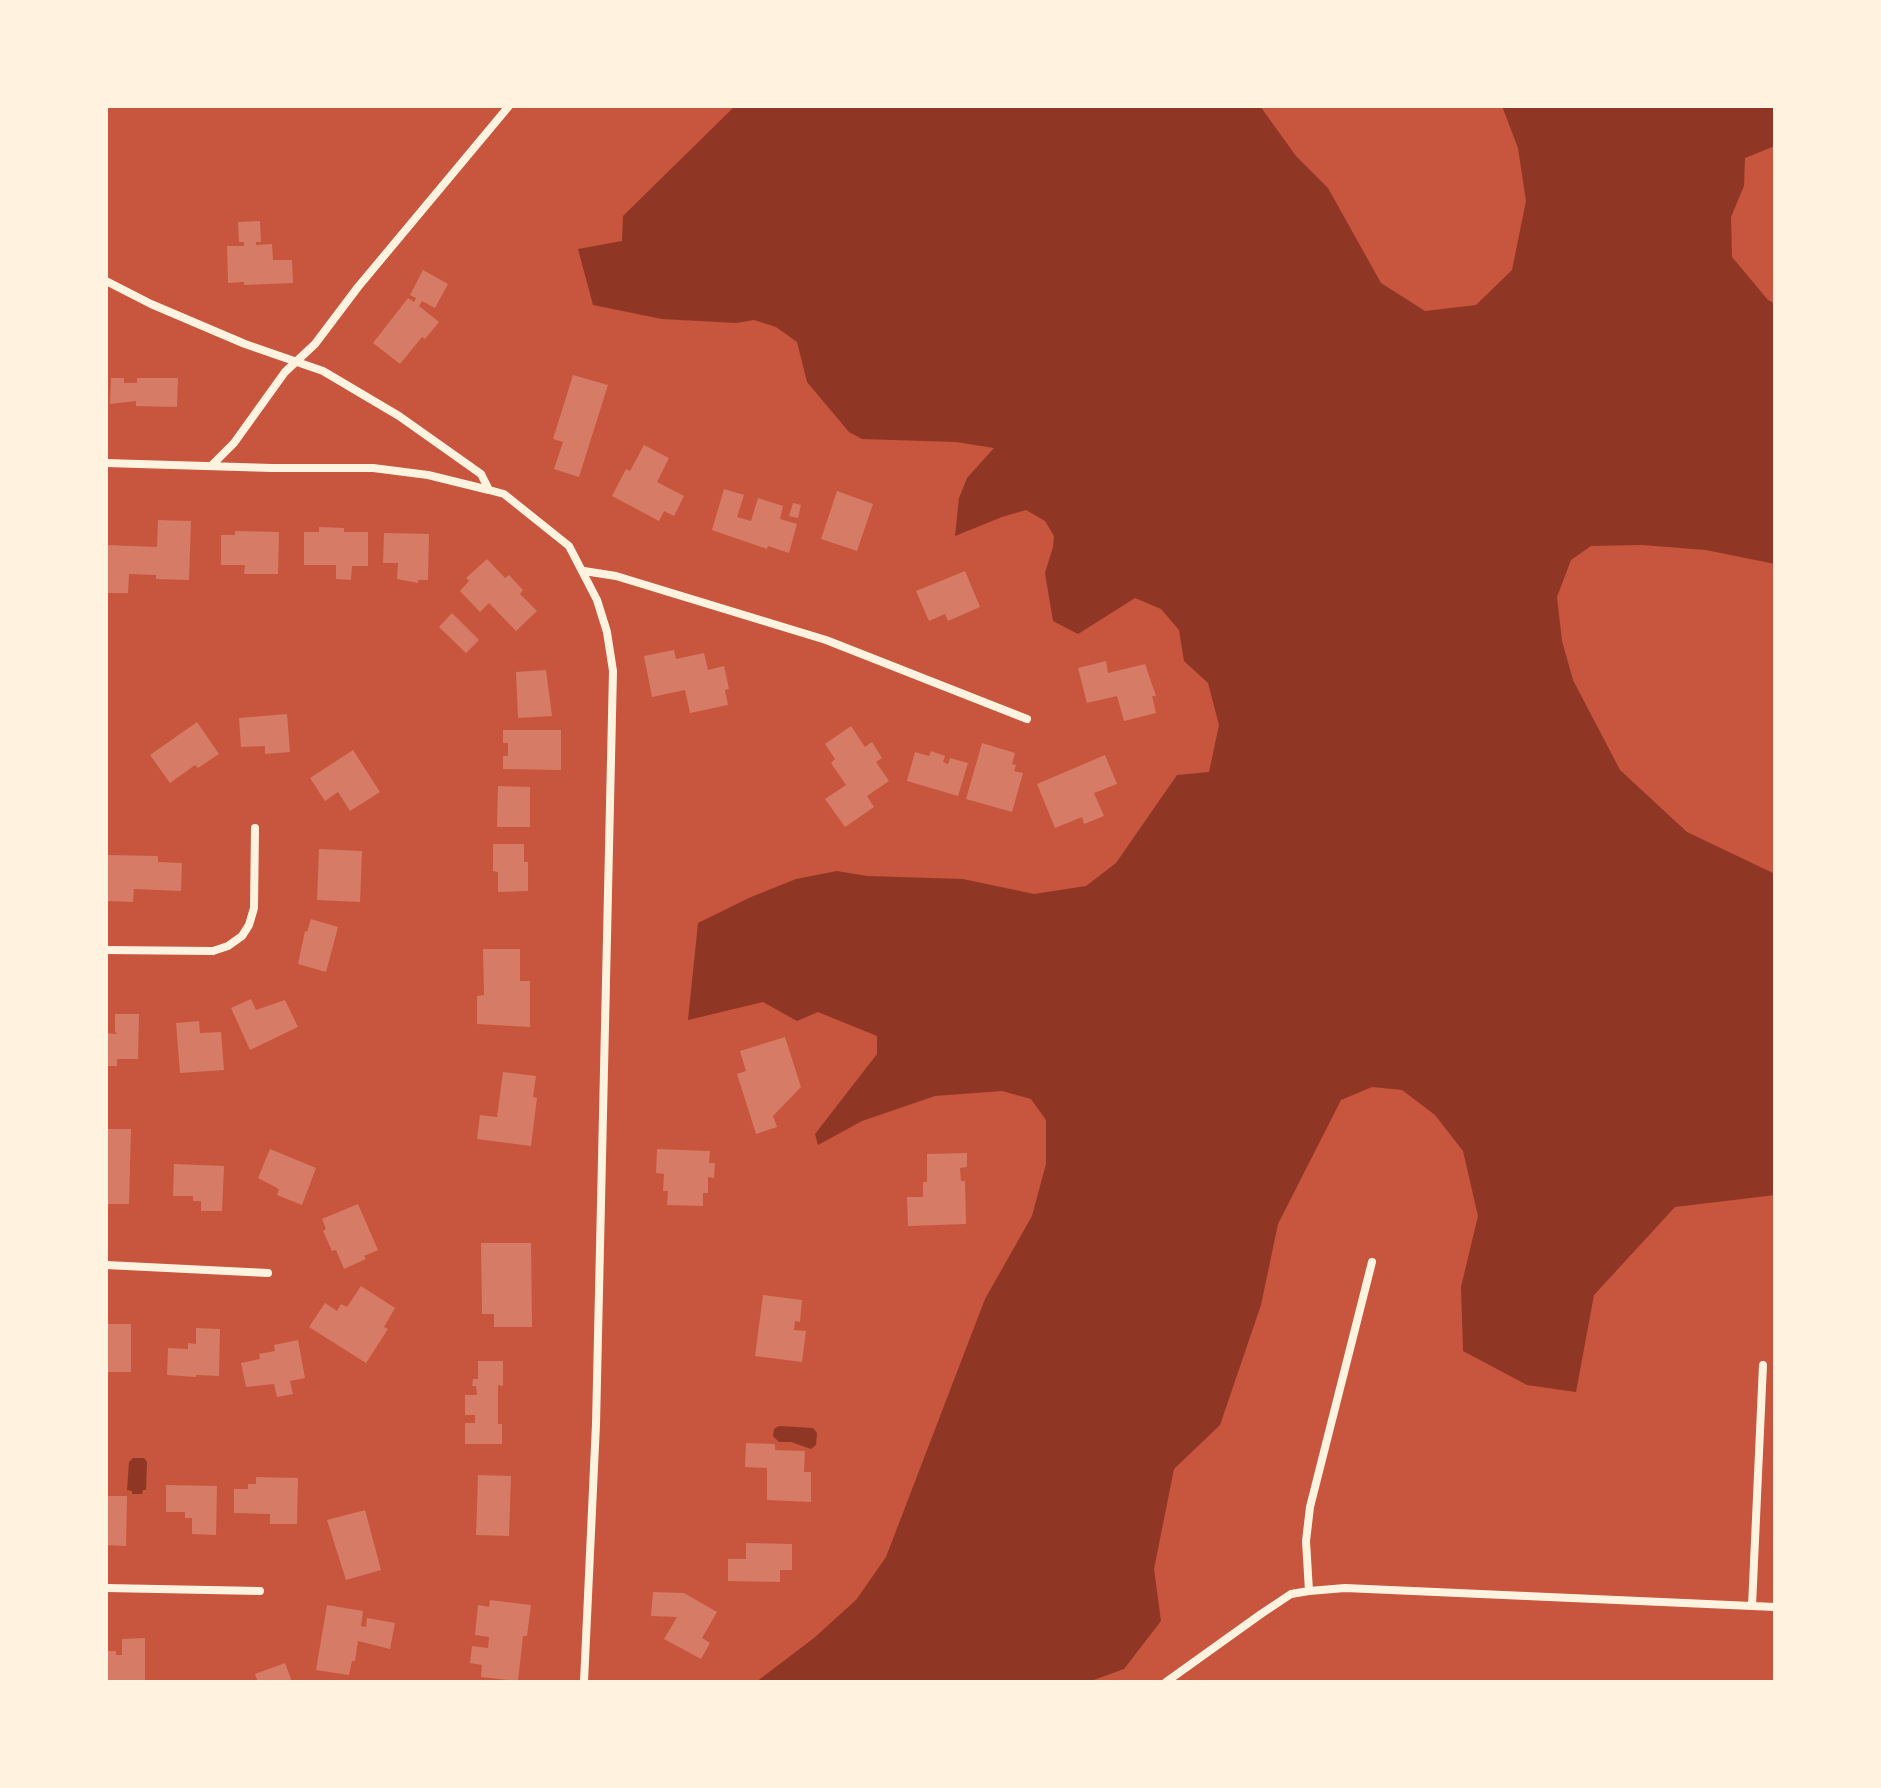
<!DOCTYPE html>
<style>
body{margin:0}
#map{position:relative;width:1881px;height:1788px;overflow:hidden;background:#c8553d;font-family:"Libre Baskerville",serif}
canvas{display:block}
.frame{position:absolute;inset:0;border:108px solid #fff3e0;pointer-events:none}
</style>
<div id="map">
<canvas width="1881" height="1788"></canvas>
<div class="frame"></div>
</div>
<script>
const ctx = document.querySelector('canvas').getContext('2d');
ctx.lineJoin = 'round';
function fill(path, color) { ctx.fillStyle = color; ctx.fill(path, 'evenodd'); }
const shape = rows => new Path2D(rows.map(r => 'M' + r).join(''));
function trace(path, color, width, dash) { ctx.strokeStyle = color; ctx.lineWidth = width; ctx.lineCap = dash ? 'butt' : 'round'; ctx.setLineDash(dash || []); ctx.stroke(path); }
const water = shape([
 [735,106,1260,106,1296,156,1328,188,1381,283,1425,311,1476,305,1512,270,1526,201,1518,148,1502,106,1775,106,1775,146,1745,158,1744,186,1731,217,1732,257,1768,300,1775,304,1775,564,1706,550,1642,545,1591,546,1571,560,1557,597,1562,641,1573,680,1620,770,1687,832,1775,874,1775,1195,1675,1207,1594,1295,1576,1392,1527,1385,1463,1351,1461,1287,1478,1216,1463,1151,1435,1115,1402,1090,1372,1087,1341,1100,1278,1224,1261,1305,1220,1425,1174,1469,1154,1569,1161,1621,1124,1669,1088,1682,756,1682,814,1638,856,1600,886,1557,985,1299,1032,1216,1046,1164,1046,1120,1031,1099,1002,1091,935,1096,862,1121,818,1145,815,1134,877,1054,877,1036,818,1012,797,1021,763,1002,688,1020,698,923,751,897,796,879,837,871,867,876,963,879,1034,894,1086,886,1116,863,1177,775,1209,772,1219,725,1208,683,1184,661,1179,630,1161,609,1135,598,1078,634,1053,621,1045,573,1053,547,1054,536,1045,521,1026,510,1002,517,955,536,959,498,967,478,994,448,956,442,862,439,849,432,807,382,797,342,776,327,754,320,736,323,662,319,593,305,578,249,622,241,623,216],
 [779,1426,813,1428,817,1433,816,1445,811,1449,791,1442,779,1442,773,1436,774,1429],
 [133,1458,144,1458,147,1462,146,1490,143,1490,142,1494,132,1494,132,1491,127,1490,129,1462]
]);
const building = shape([
 [260,221,261,242,256,242,256,245,272,244,273,260,292,260,293,283,244,285,244,282,228,283,227,246,244,246,244,242,239,242,238,222],
 [423,270,448,284,435,308,422,301,419,306,439,322,425,339,422,337,400,364,373,343,408,298,414,302,416,298,410,295],
 [573,375,608,385,579,477,554,469,563,442,553,439],
 [111,378,124,378,124,383,137,383,137,378,178,378,177,407,136,406,136,401,110,404],
 [644,445,669,458,657,482,684,496,674,516,664,511,659,521,612,496,626,469,630,471],
 [724,489,744,495,737,517,751,521,758,498,783,506,780,519,797,524,789,553,768,546,767,549,712,530],
 [837,491,873,504,857,551,821,539],
 [793,503,801,505,798,518,789,516],
 [158,520,191,521,189,580,156,579,156,575,129,574,128,593,106,593,107,545,157,547],
 [319,527,344,528,344,532,368,532,368,566,352,566,351,580,336,579,336,565,304,565,304,532,319,532],
 [235,531,279,532,278,574,244,574,245,565,221,565,221,535,235,535],
 [384,533,429,534,428,580,418,580,418,583,397,579,398,563,383,563],
 [487,559,505,578,509,575,523,590,520,594,537,611,516,631,489,603,480,612,460,591,469,581,466,578],
 [965,571,980,607,948,621,945,614,929,621,916,591],
 [452,613,479,640,466,653,439,627],
 [674,650,676,659,704,653,708,670,724,666,729,689,725,690,728,705,690,713,685,690,652,697,644,656],
 [1106,661,1108,673,1145,664,1156,696,1152,696,1156,713,1124,721,1117,696,1087,703,1078,668],
 [546,670,552,716,518,718,516,672],
 [287,714,290,752,265,754,265,746,241,747,239,718],
 [197,722,219,754,198,768,195,765,170,783,150,755],
 [851,726,865,747,872,742,882,758,876,762,889,781,867,796,874,807,845,827,825,799,846,785,831,763,835,759,825,744],
 [503,730,561,730,561,770,503,769,503,756,508,756,508,743,503,743],
 [982,743,1015,753,1012,764,1016,765,1014,771,1023,773,1012,812,966,799],
 [353,750,380,792,350,811,338,792,325,801,310,778],
 [931,751,945,756,943,762,948,764,950,758,968,763,958,796,907,781,915,752,929,756],
 [1105,755,1117,784,1094,793,1104,816,1084,824,1082,817,1055,828,1037,784],
 [498,786,530,787,530,827,497,827],
 [493,844,524,844,524,862,528,862,528,891,498,892,498,872,493,871],
 [319,849,362,851,360,902,317,900],
 [106,855,158,856,158,862,182,863,181,891,134,889,133,902,106,901],
 [311,919,338,927,326,972,298,964,305,931,307,932],
 [483,949,520,949,520,981,530,981,530,1027,477,1024,477,996,484,995],
 [251,999,256,1010,285,1000,298,1027,250,1050,231,1008],
 [115,1014,139,1014,138,1059,117,1059,117,1066,106,1066,106,1033,117,1034,115,1031],
 [199,1021,200,1033,221,1032,224,1070,180,1073,176,1023],
 [785,1037,801,1087,773,1116,777,1127,756,1134,737,1074,746,1071,740,1051],
 [503,1072,536,1076,533,1097,537,1098,531,1146,477,1139,480,1115,497,1117],
 [106,1129,131,1129,129,1204,106,1204],
 [270,1149,316,1168,302,1205,277,1195,279,1189,258,1178],
 [657,1149,710,1151,709,1163,715,1163,714,1178,708,1177,708,1193,703,1193,703,1206,667,1205,668,1191,663,1191,664,1174,656,1173],
 [967,1153,967,1167,960,1168,961,1181,965,1181,966,1224,908,1226,907,1197,923,1197,923,1182,927,1182,927,1154],
 [174,1164,224,1166,222,1211,201,1211,201,1201,193,1201,193,1196,173,1196],
 [358,1204,378,1250,364,1256,366,1259,344,1269,336,1250,332,1251,323,1231,326,1229,322,1219],
 [481,1243,531,1243,532,1327,494,1327,494,1314,482,1314],
 [361,1286,395,1308,384,1327,388,1329,366,1363,309,1327,325,1303,337,1311,341,1304,347,1307],
 [763,1295,802,1300,800,1322,795,1321,794,1330,806,1331,802,1362,755,1356],
 [106,1324,131,1324,131,1372,106,1372],
 [196,1328,220,1329,219,1376,196,1375,196,1377,167,1375,168,1348,188,1349,188,1343,196,1344],
 [298,1340,305,1378,290,1381,293,1394,277,1397,274,1384,246,1387,241,1363,260,1359,259,1354,275,1351,274,1345],
 [478,1361,503,1361,503,1386,498,1385,498,1424,502,1424,502,1444,465,1444,465,1423,475,1423,475,1415,465,1415,465,1395,477,1395,476,1386,472,1386,473,1379,478,1379],
 [746,1443,775,1444,775,1450,805,1451,804,1472,811,1472,811,1502,767,1500,767,1468,745,1467],
 [478,1475,511,1476,509,1536,476,1535],
 [256,1477,298,1478,297,1524,270,1524,270,1514,234,1513,234,1489,248,1489,248,1484,256,1484],
 [166,1485,217,1486,216,1535,192,1534,192,1518,185,1518,185,1512,166,1512],
 [106,1496,127,1496,126,1546,106,1545],
 [365,1510,381,1570,346,1580,327,1520],
 [746,1543,792,1544,792,1570,780,1570,780,1582,728,1581,728,1559,746,1559],
 [653,1592,684,1593,717,1612,702,1638,710,1643,701,1659,664,1639,677,1617,651,1616],
 [490,1600,531,1605,527,1636,523,1636,518,1681,481,1677,482,1665,470,1663,472,1646,488,1648,489,1637,475,1635,478,1605,489,1607],
 [327,1605,363,1611,361,1626,366,1627,367,1618,395,1623,390,1649,358,1641,355,1661,352,1661,349,1675,316,1670],
 [145,1638,145,1682,106,1682,106,1651,116,1651,116,1655,122,1655,122,1639],
 [285,1663,292,1682,258,1682,255,1674]
]);
const minor = shape([
 [106,281,151,304,245,344,323,371,399,416,481,474,489,490,504,494,569,546,597,600,607,632,613,671,596,1424,584,1682],
 [106,463,272,468,373,468,428,475,489,490],
 [211,466,234,443,285,372,315,344,358,287,509,106],
 [584,571,616,576,826,640,1027,719],
 [106,950,213,951,228,946,242,936,249,925,254,908,255,828],
 [106,1265,268,1273],
 [106,1588,260,1591],
 [1309,1591,1306,1541,1310,1507,1372,1262],
 [1752,1606,1763,1365],
 [1166,1682,1261,1614,1291,1594,1309,1591,1345,1588,1775,1607]
]);
fill(water, '#8f3625');
fill(building, '#d67c66');
trace(minor, '#fff3e0', 8);
</script>
